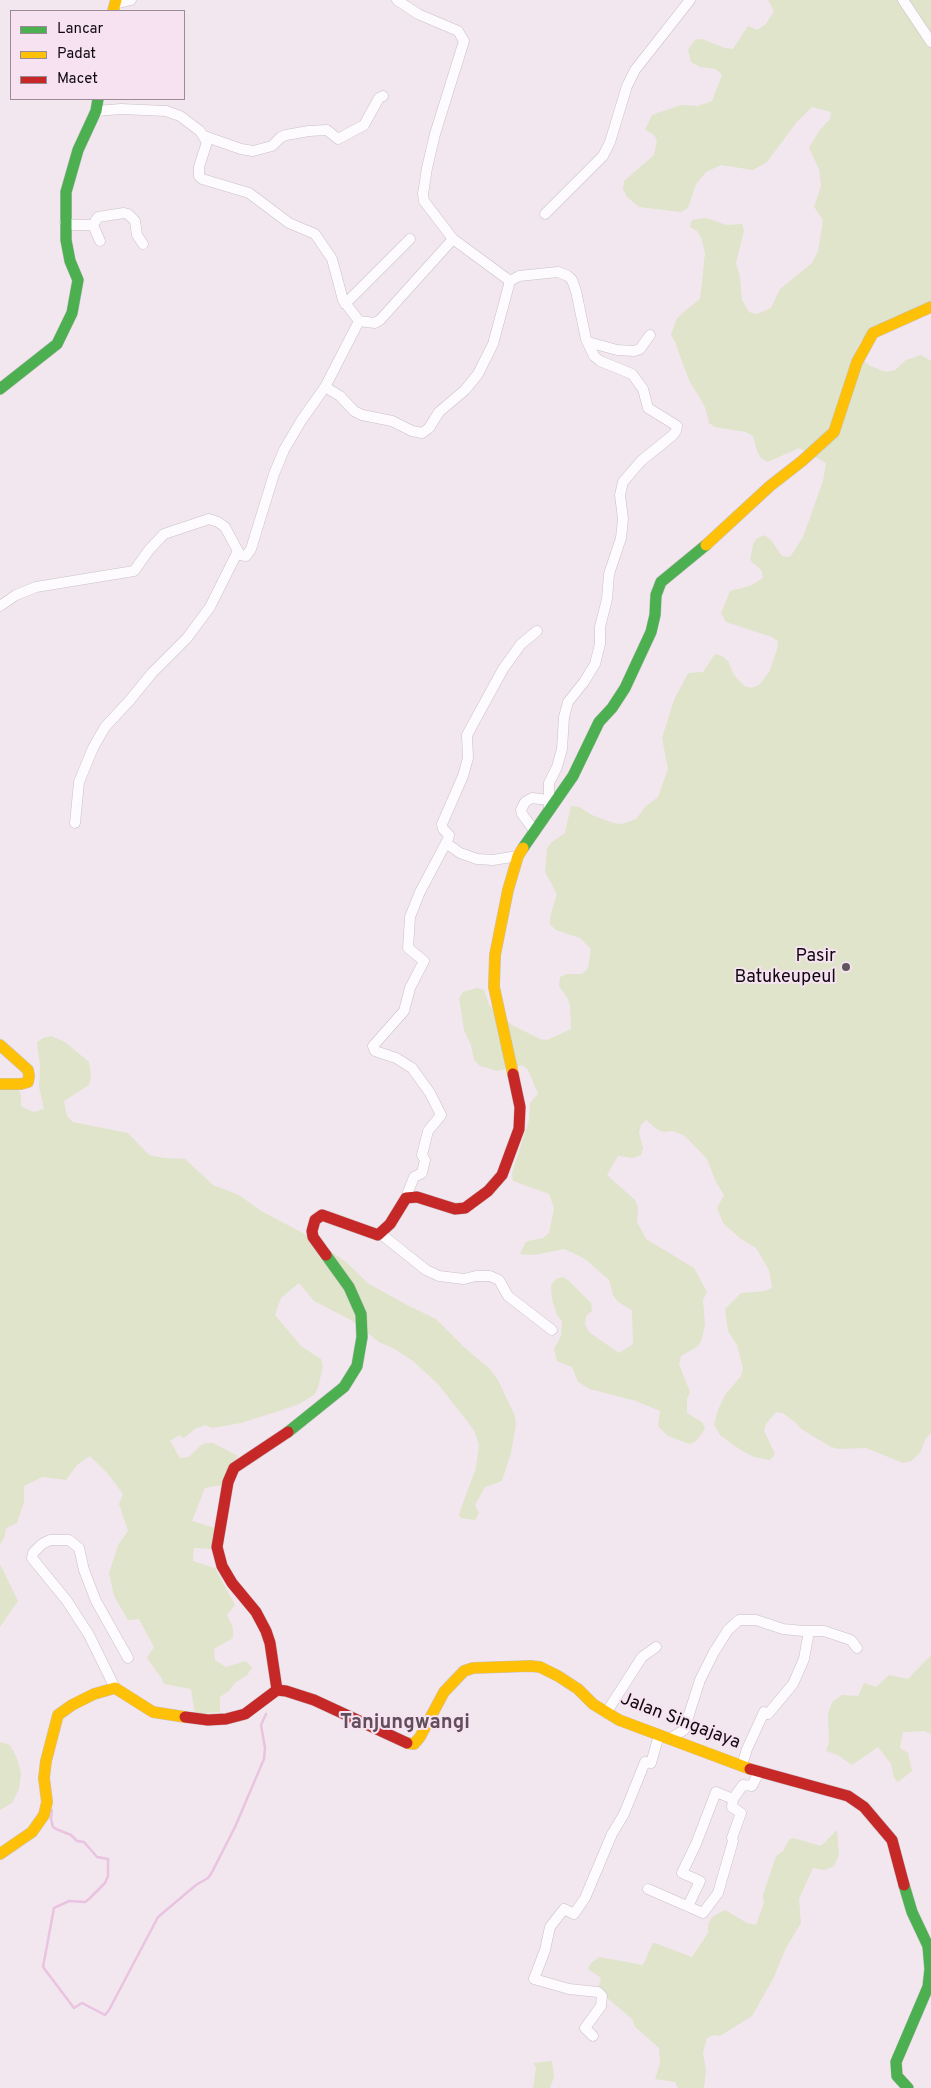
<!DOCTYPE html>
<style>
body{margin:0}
#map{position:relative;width:931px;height:2088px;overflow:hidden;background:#f2e7ef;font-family:Overpass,sans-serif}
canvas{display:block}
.legend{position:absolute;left:10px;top:10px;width:175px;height:90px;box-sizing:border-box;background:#f6e2f1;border:1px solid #9a8b96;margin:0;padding:6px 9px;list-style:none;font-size:15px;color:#10090e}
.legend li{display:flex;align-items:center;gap:10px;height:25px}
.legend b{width:25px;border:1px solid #9a8b96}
</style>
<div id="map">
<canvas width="931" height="2088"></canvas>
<ul class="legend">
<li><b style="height:6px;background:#4caf50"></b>Lancar</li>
<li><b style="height:6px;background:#ffc107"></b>Padat</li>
<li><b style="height:6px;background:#c62828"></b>Macet</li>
</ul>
</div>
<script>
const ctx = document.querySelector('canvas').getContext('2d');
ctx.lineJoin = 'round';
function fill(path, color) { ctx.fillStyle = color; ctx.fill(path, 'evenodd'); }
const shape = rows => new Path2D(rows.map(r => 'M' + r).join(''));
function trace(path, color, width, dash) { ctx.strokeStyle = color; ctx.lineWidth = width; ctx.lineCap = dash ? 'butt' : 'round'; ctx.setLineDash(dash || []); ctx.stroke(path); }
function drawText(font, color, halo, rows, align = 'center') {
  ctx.font = font + ' Overpass,sans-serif'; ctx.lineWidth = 4; ctx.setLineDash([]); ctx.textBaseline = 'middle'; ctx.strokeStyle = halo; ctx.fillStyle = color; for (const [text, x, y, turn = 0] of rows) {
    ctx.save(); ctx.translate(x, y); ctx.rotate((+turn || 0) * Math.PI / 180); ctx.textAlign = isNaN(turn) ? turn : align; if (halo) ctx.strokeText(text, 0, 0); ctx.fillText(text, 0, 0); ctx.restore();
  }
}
const green = shape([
 [768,0,931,0,931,301,870,330,860,342,855,353,870,366,886,372,895,370,906,360,921,355,931,361,931,1433,926,1438,920,1453,911,1461,903,1463,866,1448,839,1449,831,1447,801,1429,796,1423,783,1413,776,1412,766,1424,764,1431,775,1454,770,1460,754,1457,739,1449,720,1435,714,1425,718,1410,725,1395,741,1376,743,1369,737,1345,728,1331,725,1309,741,1293,765,1291,772,1288,769,1270,756,1248,741,1239,723,1223,717,1208,724,1195,716,1182,707,1159,685,1136,673,1131,665,1132,658,1130,646,1120,641,1125,639,1133,643,1148,641,1155,633,1158,618,1156,607,1175,635,1200,638,1207,637,1222,646,1239,694,1268,707,1292,703,1300,705,1324,701,1342,695,1348,681,1356,679,1364,690,1392,687,1399,687,1413,702,1422,705,1429,696,1441,690,1444,668,1436,658,1426,660,1411,636,1401,590,1389,578,1382,572,1367,557,1361,554,1349,561,1336,562,1321,557,1315,552,1299,551,1285,556,1279,563,1277,569,1281,591,1303,592,1311,586,1316,585,1324,589,1332,619,1353,633,1344,632,1310,618,1302,613,1295,609,1280,585,1259,571,1252,564,1249,534,1255,520,1254,525,1243,528,1241,543,1238,549,1233,554,1208,549,1194,513,1181,512,1173,529,1120,530,1103,538,1094,528,1070,522,1065,497,1071,480,1066,474,1060,471,1045,464,1030,459,998,463,992,477,988,484,990,489,1005,512,1025,540,1039,547,1040,571,1029,570,1006,568,999,559,986,560,977,567,974,582,974,588,968,591,949,580,938,556,930,550,924,550,917,557,894,545,872,547,848,552,842,565,833,571,806,579,807,592,815,613,823,622,824,636,819,645,807,658,797,668,769,662,738,674,700,688,673,703,672,715,654,722,656,728,661,734,675,744,686,752,688,759,685,769,672,777,650,778,641,772,637,726,622,721,613,730,591,750,586,763,578,762,571,750,560,753,545,756,539,764,535,771,540,782,556,790,557,803,537,823,481,826,463,799,448,768,462,761,458,757,451,753,436,746,432,715,427,709,423,705,407,689,380,675,342,671,335,676,320,681,314,700,299,705,253,701,237,697,231,690,227,692,220,706,218,727,225,742,224,744,231,736,263,740,277,742,300,749,312,757,314,771,308,780,289,812,263,818,251,823,220,814,207,821,186,820,177,819,169,809,148,819,131,830,119,831,112,812,107,796,123,767,162,753,170,721,165,706,172,696,184,688,208,681,212,639,207,627,197,623,189,624,181,654,155,657,140,653,134,645,130,652,115,681,105,698,106,712,101,722,75,716,69,700,67,691,62,688,50,695,40,702,39,725,48,733,49,748,26,757,30,766,24,774,11],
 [51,1036,65,1042,89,1062,91,1077,89,1085,64,1101,67,1116,73,1122,128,1133,149,1155,164,1158,185,1159,213,1185,239,1195,261,1211,303,1233,346,1262,369,1284,409,1306,436,1319,465,1348,489,1368,498,1380,515,1416,516,1424,511,1453,502,1481,485,1487,475,1505,479,1513,475,1520,461,1518,459,1515,460,1511,476,1468,479,1445,474,1430,438,1384,413,1361,393,1348,379,1342,351,1320,314,1301,299,1283,281,1298,275,1315,301,1346,321,1359,323,1366,318,1388,314,1395,299,1404,285,1409,241,1423,212,1428,205,1425,195,1429,184,1438,179,1435,170,1441,180,1458,189,1457,201,1445,206,1443,213,1443,238,1456,234,1461,222,1485,205,1488,192,1521,215,1528,211,1549,194,1548,193,1561,215,1568,235,1605,227,1615,233,1628,233,1638,214,1649,215,1660,226,1667,246,1661,252,1668,247,1675,235,1683,229,1691,220,1697,220,1712,195,1714,191,1689,164,1684,162,1679,147,1658,154,1647,139,1619,128,1620,114,1596,109,1573,118,1545,128,1531,119,1504,123,1494,109,1475,90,1456,77,1465,66,1480,42,1477,24,1486,24,1502,17,1523,6,1528,5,1536,0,1545,0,1088,18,1088,21,1095,21,1106,24,1108,34,1112,44,1109,39,1087,40,1066,37,1042,43,1038],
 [0,1564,18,1601,0,1627],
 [931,1655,931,1734,924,1731,903,1732,900,1748,908,1753,912,1771,898,1782,894,1778,891,1764,878,1747,852,1765,838,1755,826,1751,829,1743,828,1715,832,1702,842,1695,858,1696,864,1683,876,1687,889,1675,908,1679],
 [0,1742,10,1745,17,1758,21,1774,19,1789,12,1803,0,1810],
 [837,1830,839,1855,834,1866,825,1870,813,1868,799,1899,801,1923,786,1948,773,1979,752,2016,720,2036,714,2035,707,2038,703,2053,706,2070,704,2088,678,2088,675,2082,655,2079,660,2063,659,2048,635,2027,632,2019,598,1990,601,1978,588,1969,590,1964,599,1957,643,1965,653,1943,655,1943,692,1957,708,1933,708,1924,712,1917,725,1910,747,1923,756,1925,764,1903,763,1895,776,1856,783,1851,789,1840,793,1838,821,1846],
 [552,2061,554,2077,550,2088,533,2088,536,2068,533,2063]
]);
const stream = shape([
 [52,1810,51,1819,53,1827,56,1829,71,1835,77,1841,84,1842,97,1857,108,1859,108,1876,105,1883,89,1899,85,1902,69,1901,54,1908,43,1967,74,2008,82,2003,105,2015,109,2010,158,1917,196,1885,208,1878,211,1874,235,1827,264,1759,265,1748,261,1725,266,1714]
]);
const street = shape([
 [397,0,418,14,458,31,464,41,435,134,427,168,423,194,424,201,453,239,510,281],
 [903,0,931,42],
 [115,4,131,0],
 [204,136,241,149,253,151,272,146,281,137,286,135,309,131,327,130,338,139,364,125,379,98,383,96],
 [545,214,603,156,610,142,627,86,635,70,690,0],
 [65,222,73,225,93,225,100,241],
 [93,225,98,217,124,213,128,214,135,221,137,235,143,244],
 [345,304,410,239],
 [359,321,375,323,380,320,453,239],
 [588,342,617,350,634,351,640,349,650,335],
 [325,387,340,396,354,411,362,415,392,421,412,431,422,433,429,428,439,412,465,390,478,374,493,344,510,281,519,276,558,272,568,276,572,280,576,291,586,339,594,356,600,361,632,374,643,389,648,408,677,426,676,431,673,435,641,461,623,482,620,495,623,519,621,538,609,574,607,599,600,627,600,644,595,664,584,682,568,702,564,717,562,749,557,767,549,783,549,808],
 [0,606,16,595,36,587,134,571,149,550,164,534,209,519,218,522,225,527,240,555,246,556,251,549,274,474,284,450,301,421,325,387,359,321,343,300,332,259,315,234,289,223,249,193,202,179,199,176,199,167,207,142,200,131,180,116,166,111,121,109,96,111],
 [75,823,79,782,93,748,105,727,130,700,152,673,187,638,210,607,238,551],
 [534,830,522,814,521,810,525,802,532,798,548,800],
 [446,843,460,853,477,859,493,860,518,856],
 [408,1197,408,1192,414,1177,422,1173,425,1160,422,1155,428,1131,441,1115,430,1093,412,1068,396,1058,375,1051,373,1046,404,1011,410,988,424,961,408,948,410,917,420,892,448,839,449,835,443,829,442,824,463,776,468,758,467,735,503,669,521,644,537,631],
 [381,1234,426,1270,439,1276,464,1279,476,1276,490,1276,499,1280,508,1296,552,1330],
 [115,1688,89,1635,67,1601,32,1558,33,1553,42,1544,50,1540,69,1540,79,1548,84,1570,96,1601,128,1658],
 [606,1713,642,1657,656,1647],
 [669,1739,684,1730,700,1680,714,1652,728,1630,739,1620,756,1620,783,1629,803,1631,824,1631,851,1640,857,1648],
 [742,1765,747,1749,764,1712,768,1714,793,1684,804,1659,809,1631],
 [648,1889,703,1913,718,1893,733,1841,732,1838,741,1813,732,1807,733,1799,743,1785,752,1786,759,1772],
 [688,1906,700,1881,682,1873,696,1844,716,1792,733,1799],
 [593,2036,585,2028,601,2006,602,1996,598,1992,569,1989,534,1979,545,1950,550,1927,564,1909,574,1914,585,1898,612,1834,624,1814,645,1762,651,1763,659,1735]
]);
const fast = shape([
 [0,389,57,344,72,313,78,280,70,261,66,240,66,192,78,150,96,111,98,99],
 [523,848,573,776,599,722,612,708,625,688,651,632,655,615,656,595,661,582,706,545],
 [288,1432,344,1387,357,1366,362,1337,361,1314,349,1287,326,1255],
 [904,1885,912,1912,928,1946,930,1969,928,1987,896,2062,897,2076,908,2088]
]);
const slow = shape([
 [113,11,116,0],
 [706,545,770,486,802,461,834,432,857,362,873,333,931,307],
 [0,1045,28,1070,29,1076,28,1082,21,1084,0,1084],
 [513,1074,494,987,495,955,508,890,518,856,523,848],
 [407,1743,414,1744,420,1737,444,1692,464,1671,473,1668,530,1666,540,1667,558,1676,578,1689,593,1704,619,1720,750,1769],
 [0,1854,32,1832,44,1815,47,1802,44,1778,46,1761,58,1715,72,1705,94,1694,115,1688,153,1712,185,1717]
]);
const jam = shape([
 [326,1255,313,1237,312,1231,315,1220,322,1215,378,1235,390,1224,406,1198,417,1197,455,1209,465,1208,488,1191,502,1175,519,1129,520,1107,513,1074],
 [277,1690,270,1643,266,1631,256,1612,232,1583,222,1566,217,1547,228,1482,234,1468,288,1432],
 [185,1717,208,1720,226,1719,245,1714,277,1690,286,1691,314,1700,407,1743],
 [750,1769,848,1796,864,1807,892,1840,904,1885]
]);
const markers = [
 [846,967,5,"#5f575d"]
];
const poiNames = [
 ["Pasir",836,957],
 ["Batukeupeul",836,978]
];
const streetNames = [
 ["Jalan Singajaya",680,1722,21]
];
const quarterNames = [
 ["Tanjungwangi",405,1724]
];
fill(green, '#dfe4ca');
trace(stream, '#eac3e0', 2.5);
trace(street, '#c9c0c6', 11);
trace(fast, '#c9c0c6', 12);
trace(slow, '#c9c0c6', 12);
trace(jam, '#c9c0c6', 12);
trace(street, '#fdfbfd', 10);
trace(fast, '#4caf50', 11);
trace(slow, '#ffc107', 11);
trace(jam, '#c62828', 11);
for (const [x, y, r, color] of markers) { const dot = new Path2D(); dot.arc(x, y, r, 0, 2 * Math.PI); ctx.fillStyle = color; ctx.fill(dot); trace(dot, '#f6e2f1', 2); }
drawText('18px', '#10090e', '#f6e2f1', poiNames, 'right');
drawText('18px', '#10090e', '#f6e2f1', streetNames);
drawText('bold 20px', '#604f5b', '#f6e2f1', quarterNames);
</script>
